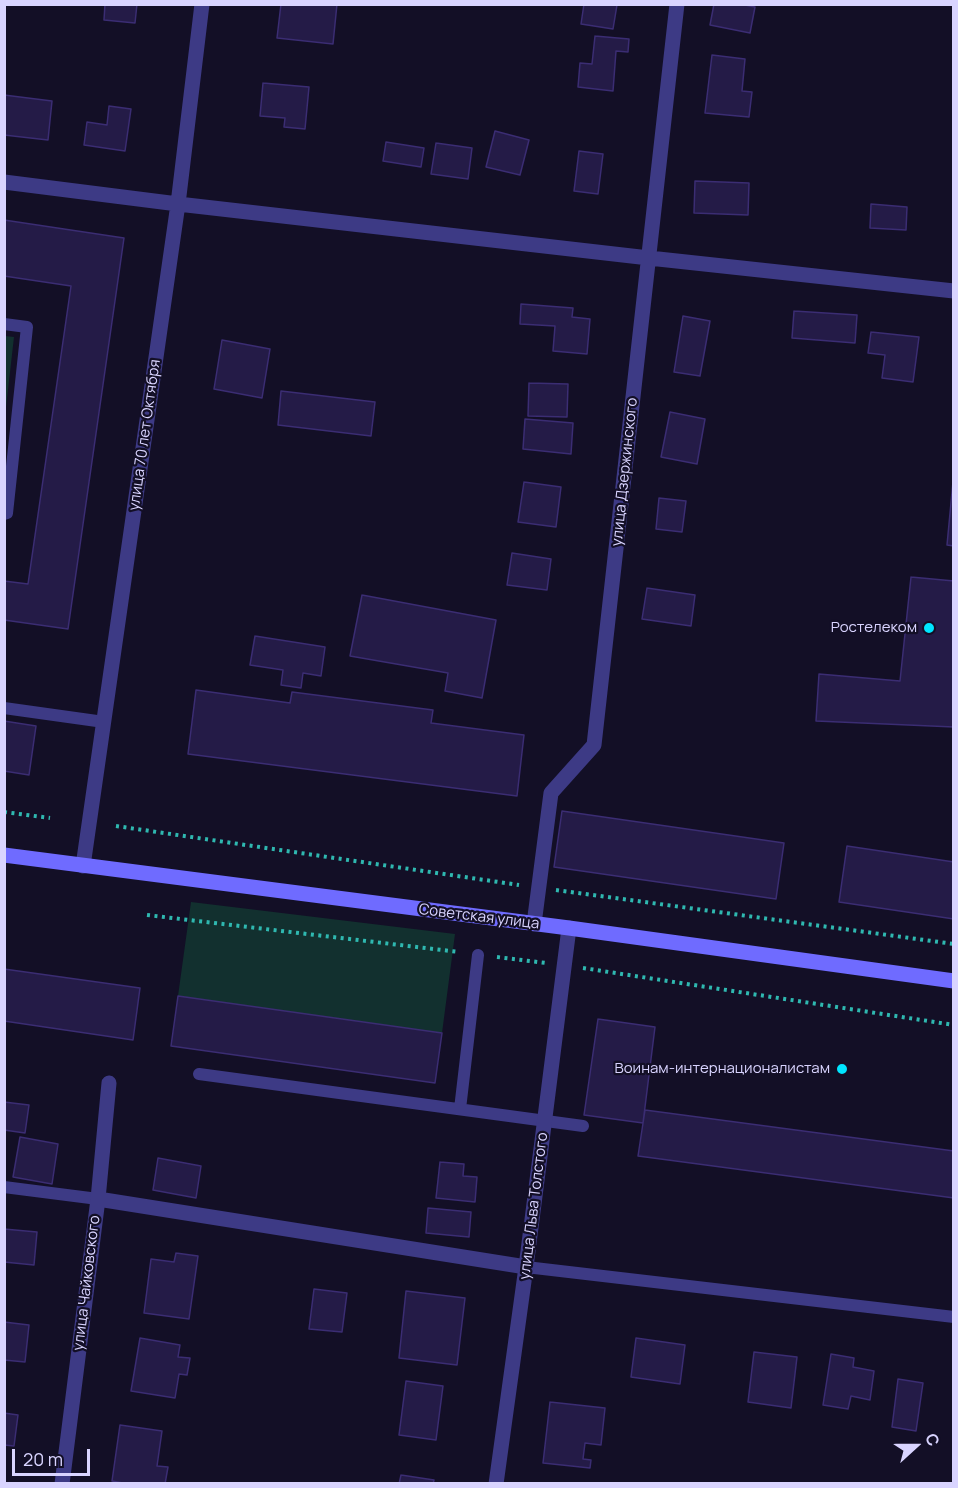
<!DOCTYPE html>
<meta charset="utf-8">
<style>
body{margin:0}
#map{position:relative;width:958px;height:1488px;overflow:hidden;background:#130f26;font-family:Manrope,sans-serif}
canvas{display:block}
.frame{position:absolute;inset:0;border:6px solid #d9d4ff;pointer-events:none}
.north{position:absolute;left:886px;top:1416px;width:60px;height:60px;-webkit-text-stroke:4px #130f26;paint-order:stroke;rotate:69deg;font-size:16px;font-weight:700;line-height:24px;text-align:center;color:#d9d4ff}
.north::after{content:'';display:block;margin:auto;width:21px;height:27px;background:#d9d4ff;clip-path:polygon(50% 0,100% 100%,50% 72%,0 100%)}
.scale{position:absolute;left:12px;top:1449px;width:78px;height:27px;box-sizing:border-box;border:3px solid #d9d4ff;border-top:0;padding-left:8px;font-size:18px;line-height:21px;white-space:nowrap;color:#d9d4ff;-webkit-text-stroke:4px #130f26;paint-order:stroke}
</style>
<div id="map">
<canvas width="958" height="1488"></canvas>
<div class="frame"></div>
<div class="north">С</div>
<div class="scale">20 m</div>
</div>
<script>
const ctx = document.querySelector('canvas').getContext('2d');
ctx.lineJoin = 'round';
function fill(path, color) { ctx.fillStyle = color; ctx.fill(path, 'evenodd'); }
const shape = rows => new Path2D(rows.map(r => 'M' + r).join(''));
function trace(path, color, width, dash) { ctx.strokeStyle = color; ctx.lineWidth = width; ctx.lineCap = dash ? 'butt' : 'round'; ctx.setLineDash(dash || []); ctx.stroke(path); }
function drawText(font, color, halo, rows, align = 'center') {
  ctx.font = font + ' Manrope,sans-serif'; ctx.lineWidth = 4.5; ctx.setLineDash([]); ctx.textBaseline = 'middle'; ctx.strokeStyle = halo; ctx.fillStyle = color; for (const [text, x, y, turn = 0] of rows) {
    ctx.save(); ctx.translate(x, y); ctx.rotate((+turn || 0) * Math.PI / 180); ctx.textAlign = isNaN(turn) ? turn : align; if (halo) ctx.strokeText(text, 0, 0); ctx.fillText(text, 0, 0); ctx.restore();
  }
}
const green = shape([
 [5,336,14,337,5,416,4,336],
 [191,902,455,934,442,1033,178,996]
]);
const building = shape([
 [105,4,137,4,135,23,104,20,105,4],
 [281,4,337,4,333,44,277,38,281,4],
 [584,4,617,5,613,29,581,24,584,4],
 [714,4,740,4,755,7,750,33,710,25,714,4],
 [595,36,629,39,628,52,616,51,613,91,578,87,580,63,592,64,595,36],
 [712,55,745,59,742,91,752,92,749,117,705,113,712,55],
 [263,83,309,87,305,129,284,127,285,118,260,116,263,83],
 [4,95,52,101,48,140,4,135,4,95],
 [109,106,131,109,125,151,84,145,87,122,107,125,109,106],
 [495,131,529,140,520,175,486,167,495,131],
 [386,142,424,148,421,167,383,161,386,142],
 [436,143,472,148,468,179,431,174,436,143],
 [579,151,603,154,598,194,574,191,579,151],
 [695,181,749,183,748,215,694,213,695,181],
 [871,204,907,207,906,230,870,228,871,204],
 [4,220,124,238,68,629,4,620,4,581,28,584,71,286,4,276,4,220],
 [521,304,573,308,572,317,590,319,587,354,553,351,555,326,520,324,521,304],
 [794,311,857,315,855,343,792,338,794,311],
 [683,316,710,321,700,376,674,372,683,316],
 [871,332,919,337,913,382,882,378,885,355,868,353,871,332],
 [222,340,270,349,262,398,214,389,222,340],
 [529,383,568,384,567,417,528,416,529,383],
 [281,391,375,402,371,436,278,425,281,391],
 [670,412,705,419,697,464,661,457,670,412],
 [525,419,573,423,571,454,523,449,525,419],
 [954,471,954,546,947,545,954,471],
 [524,482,561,487,556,527,518,522,524,482],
 [659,498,686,501,682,532,656,529,659,498],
 [512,553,551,559,547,590,507,585,512,553],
 [911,577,954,581,954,727,816,721,819,674,900,681,911,577],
 [647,588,695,595,691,626,642,619,647,588],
 [362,595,496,620,482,698,445,691,448,673,350,656,362,595],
 [255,636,325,647,321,676,303,673,301,688,281,685,283,670,250,665,255,636],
 [196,690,290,703,292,692,433,710,431,723,524,735,517,796,188,754,196,690],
 [4,721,36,726,29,775,4,771,4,721],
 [562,811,784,843,776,899,554,867,562,811],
 [847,846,954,862,954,919,839,902,847,846],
 [4,969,140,988,133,1040,4,1021,4,969],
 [178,996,442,1033,435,1083,171,1046,178,996],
 [598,1019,655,1027,643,1123,584,1115,598,1019],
 [4,1102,29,1105,25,1133,4,1130,4,1102],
 [645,1110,954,1151,954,1198,638,1156,645,1110],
 [20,1137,58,1144,52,1184,13,1177,20,1137],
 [158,1158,201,1166,196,1198,153,1190,158,1158],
 [440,1162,464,1164,463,1176,477,1177,475,1202,436,1198,440,1162],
 [428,1208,471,1212,469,1237,426,1233,428,1208],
 [4,1229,37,1232,34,1265,4,1262,4,1229],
 [176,1253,198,1256,189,1319,144,1313,151,1259,174,1262,176,1253],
 [314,1289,347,1293,342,1332,309,1329,314,1289],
 [406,1291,465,1298,457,1365,399,1358,406,1291],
 [4,1322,29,1325,25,1362,4,1360,4,1322],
 [140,1338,180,1345,178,1357,190,1358,187,1375,179,1374,175,1398,131,1391,140,1338],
 [636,1338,685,1345,680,1384,631,1377,636,1338],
 [754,1352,797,1357,791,1408,748,1402,754,1352],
 [831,1354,854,1358,853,1367,874,1371,870,1400,851,1396,848,1409,823,1405,831,1354],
 [898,1379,923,1383,916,1431,892,1427,898,1379],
 [406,1381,443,1386,436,1440,399,1435,406,1381],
 [550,1402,605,1408,601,1445,585,1443,583,1459,591,1460,590,1468,543,1463,550,1402],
 [4,1413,18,1415,14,1446,4,1445,4,1413],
 [120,1425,162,1431,157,1466,168,1467,165,1484,128,1484,112,1481,120,1425],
 [401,1475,434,1480,433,1484,399,1484,401,1475]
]);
const path = shape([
 [4,812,50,818],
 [116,826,519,885],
 [556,890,954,944],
 [147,915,459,952],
 [497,957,546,963],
 [583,968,954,1025]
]);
const service = shape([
 [4,324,27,327,7,513,4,514],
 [4,708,104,722],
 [199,1074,583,1126],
 [460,1109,478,955],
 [4,1187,98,1199],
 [526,1267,954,1317]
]);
const minor = shape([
 [4,182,178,204,649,258,954,291],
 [83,866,178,204,202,4],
 [534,924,551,793,594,745,677,4],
 [98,1199,526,1267],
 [62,1484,98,1199,109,1083]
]);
const tertiary = shape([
 [496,1484,526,1267,569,928]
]);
const secondary = shape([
 [4,855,569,928,954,981]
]);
const markers = [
 [929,628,6,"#00e5ff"],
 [842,1069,6,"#00e5ff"]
];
const streetNames = [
 ["улица 70 лет Октября",145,435,-82],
 ["улица Дзержинского",625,472,-84],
 ["Советская улица",479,917,7],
 ["улица Льва Толстого",534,1206,-83],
 ["улица Чайковского",87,1283,-83]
];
const poiNames = [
 ["Ростелеком",917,628],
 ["Воинам-интернационалистам",830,1069]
];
fill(green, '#12302f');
fill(building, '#241b47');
trace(building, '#3b2d73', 1.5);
trace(path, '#2fb8b0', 4, [3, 4.5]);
trace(service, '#3d3a85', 12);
trace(minor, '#3d3a85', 15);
trace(tertiary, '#3d3a85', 15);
trace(secondary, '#6f6bff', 15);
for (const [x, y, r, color] of markers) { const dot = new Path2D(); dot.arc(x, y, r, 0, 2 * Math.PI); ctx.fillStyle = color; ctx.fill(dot); trace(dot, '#130f26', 2); }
drawText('15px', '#d9d4ff', '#130f26', streetNames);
drawText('15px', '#d9d4ff', '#130f26', poiNames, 'right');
</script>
